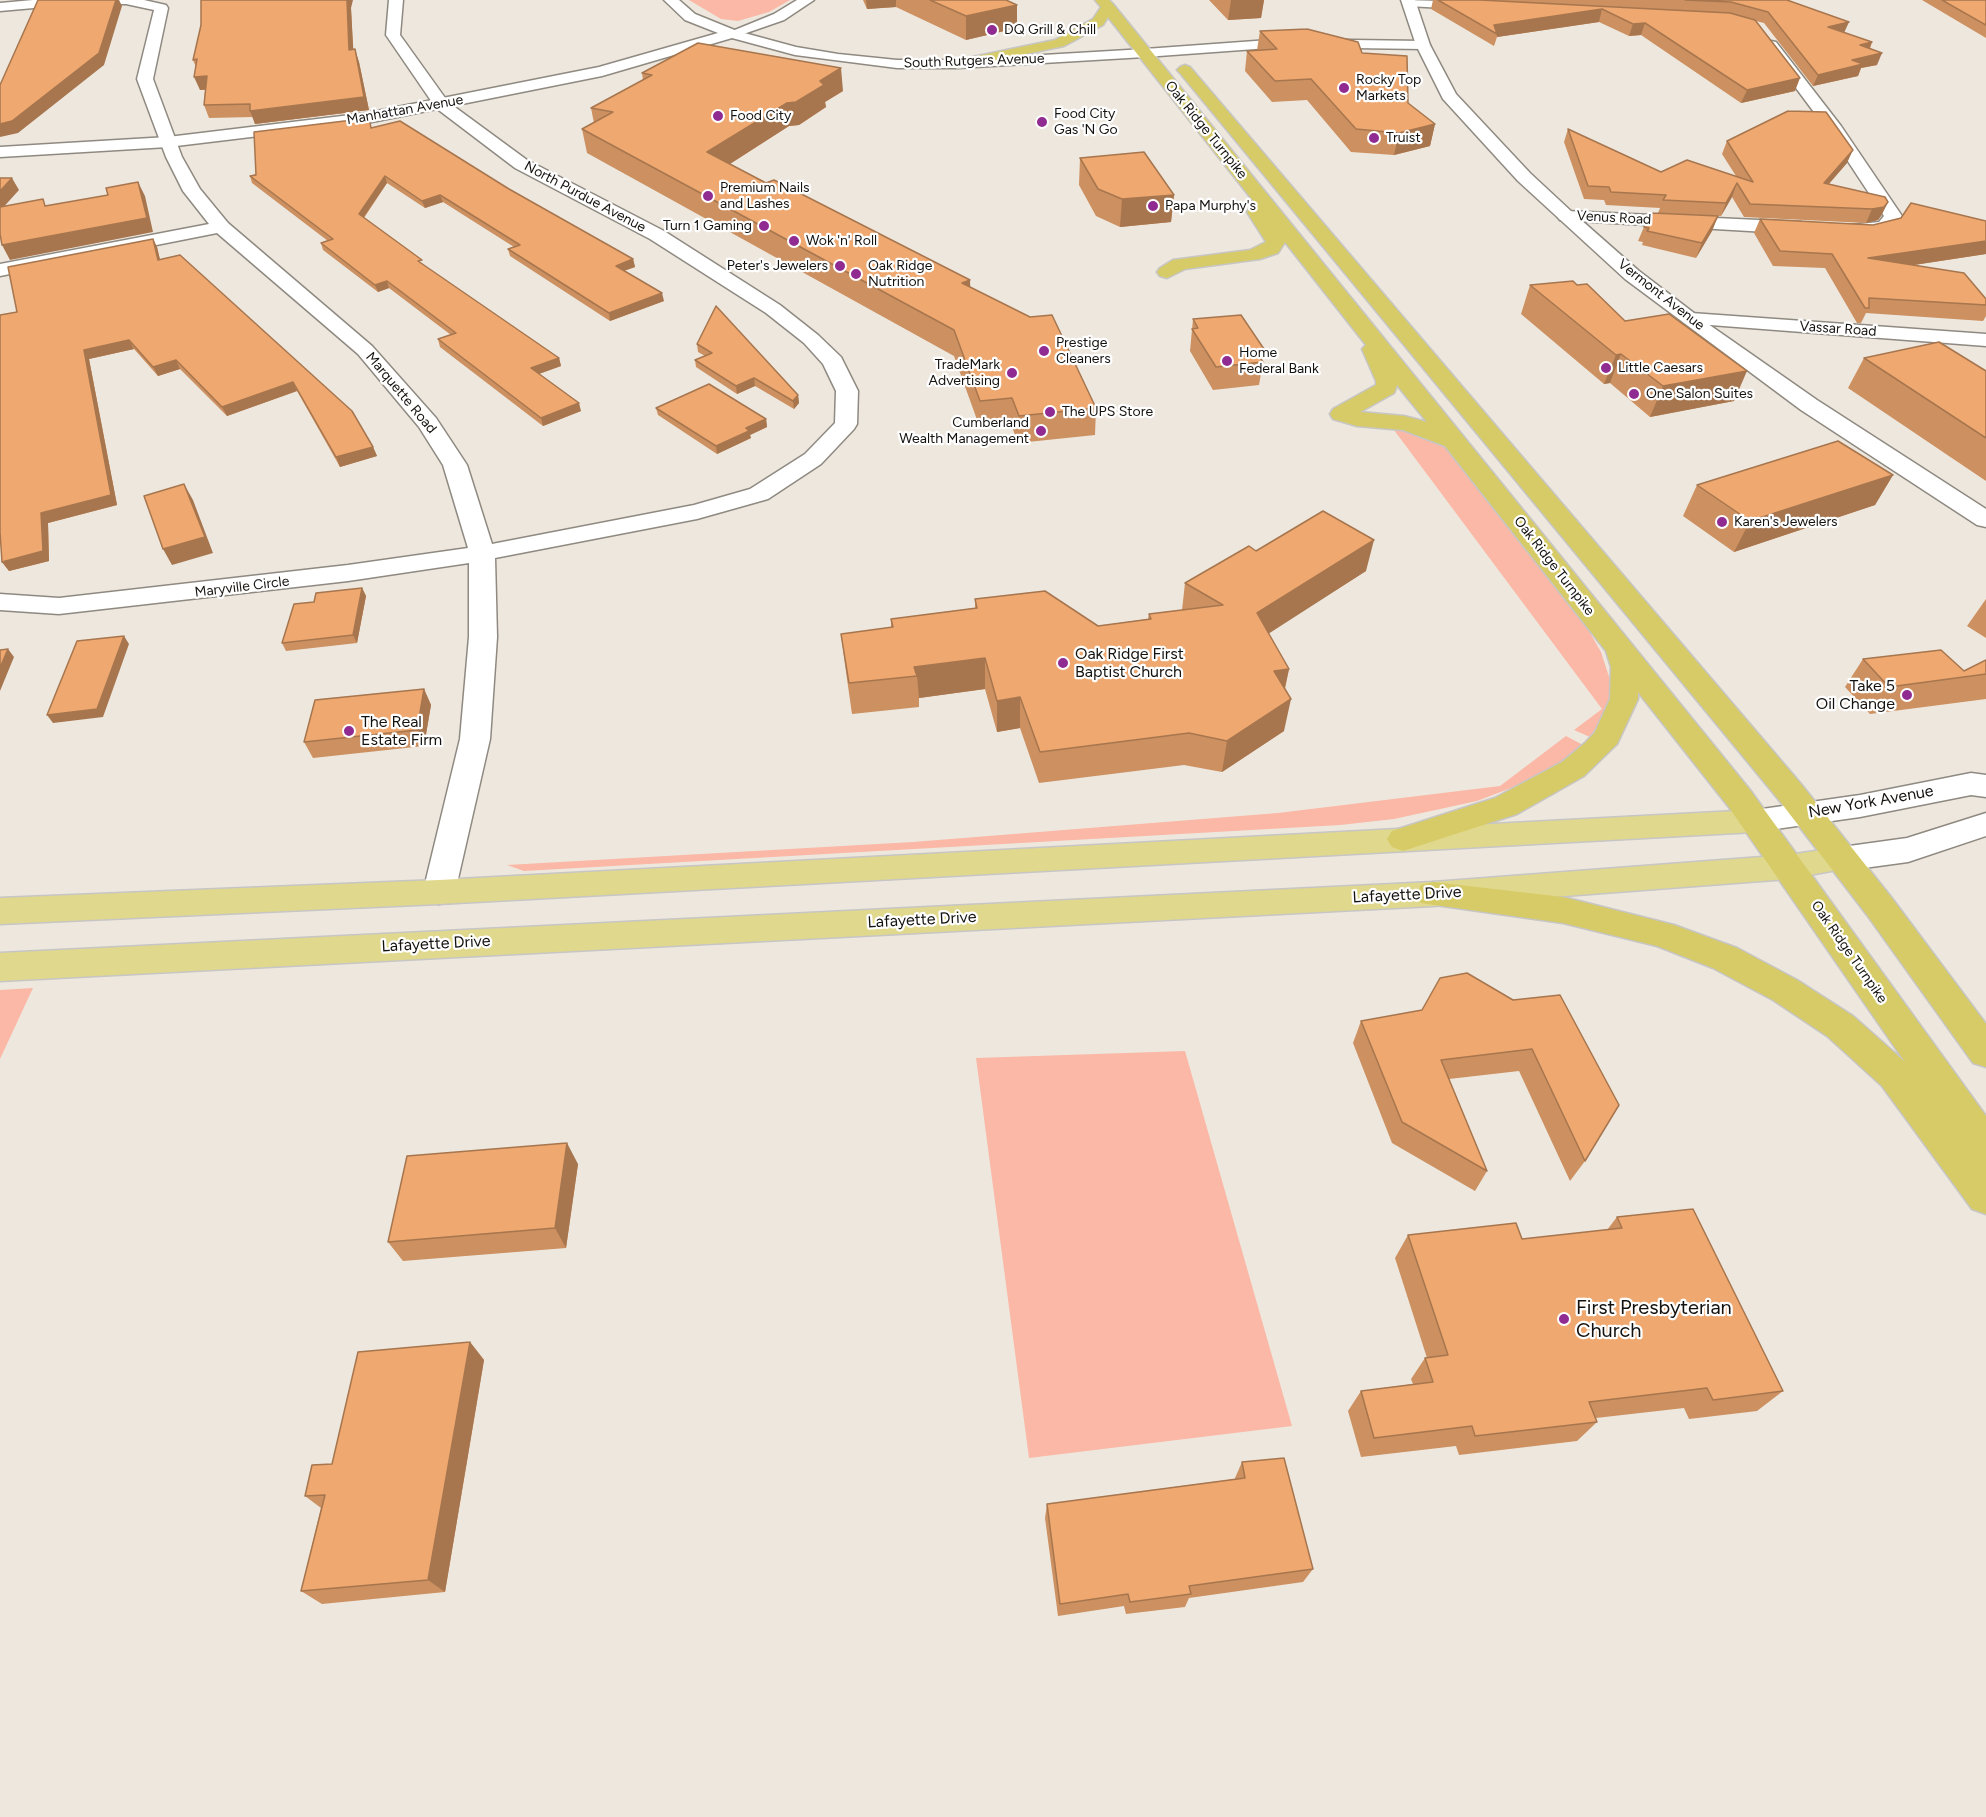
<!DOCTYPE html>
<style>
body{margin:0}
canvas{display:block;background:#ede7de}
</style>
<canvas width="1986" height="1817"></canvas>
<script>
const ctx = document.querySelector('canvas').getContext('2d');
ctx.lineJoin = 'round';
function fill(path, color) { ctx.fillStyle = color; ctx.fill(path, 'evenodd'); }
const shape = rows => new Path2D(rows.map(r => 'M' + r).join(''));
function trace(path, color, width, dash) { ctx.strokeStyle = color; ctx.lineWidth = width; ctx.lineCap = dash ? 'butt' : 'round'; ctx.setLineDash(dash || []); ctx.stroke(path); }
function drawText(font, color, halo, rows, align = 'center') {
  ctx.font = font + ' Figtree,sans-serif'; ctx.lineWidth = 4.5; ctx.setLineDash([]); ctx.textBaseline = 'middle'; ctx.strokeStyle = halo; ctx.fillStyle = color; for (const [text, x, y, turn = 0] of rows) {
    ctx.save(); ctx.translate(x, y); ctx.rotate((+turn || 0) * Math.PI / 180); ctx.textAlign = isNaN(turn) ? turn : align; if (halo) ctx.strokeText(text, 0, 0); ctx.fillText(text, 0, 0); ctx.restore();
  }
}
const green = shape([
 [689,0,790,0,769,12,738,21,721,19],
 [1391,426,1401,428,1442,444,1448,449,1589,631,1601,652,1611,683,1608,709,1590,737,1574,730,1602,709],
 [1566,736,1583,745,1556,767,1532,780,1477,801,1394,819,1340,825,524,871,507,865,913,842,1278,813,1500,786],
 [33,988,0,1059,0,990],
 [1185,1051,1292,1426,1029,1458,976,1058]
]);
const minor = shape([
 [33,0,86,0,79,4,0,11,0,3,33,0],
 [103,0,144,0,166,5,168,8,153,79,182,157,200,189,228,223,372,346,436,418,467,465,492,544,694,505,750,489,805,454,835,423,836,391,823,364,804,343,766,313,650,239,515,168,436,108,386,35,389,0,403,0,400,35,448,102,527,160,664,231,780,305,818,335,841,357,858,391,857,424,854,429,821,464,768,499,697,519,495,558,497,637,490,739,455,892,451,901,439,904,427,901,423,892,460,739,469,637,469,563,348,581,59,614,0,610,0,594,59,598,348,565,468,548,443,465,419,427,358,354,217,233,0,276,0,264,209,224,183,191,166,157,137,79,154,10,126,4,110,4,103,0],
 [797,0,814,0,784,20,732,38,725,34,774,14,797,0],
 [1403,0,1478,2,1485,6,1478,10,1408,6,1403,5,1403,0],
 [1283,39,1423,41,1430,45,1423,49,1283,47,1145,57,1138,53,1145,49,1283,39],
 [1771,41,1776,42,1841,126,1902,216,1893,230,1866,237,1850,237,1841,231,1850,225,1879,222,1884,216,1828,131,1764,45,1771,41],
 [1566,211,1801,222,1810,228,1801,234,1560,220,1557,216,1560,212,1566,211],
 [1691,313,1986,334,1986,346,1684,323,1681,319,1684,315,1691,313]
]);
const tertiary = shape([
 [664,0,679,0,695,14,737,31,796,47,838,54,897,60,958,60,1145,49,1152,53,1145,57,958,68,897,68,795,55,732,38,602,76,367,123,168,147,0,157,0,147,168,137,367,113,599,67,718,33,685,20,664,0],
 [1401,0,1415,0,1430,45,1456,94,1530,173,1572,212,1639,271,1711,326,1817,400,1986,509,1986,527,1977,525,1801,410,1625,279,1518,181,1443,99,1416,45,1401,0],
 [1971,773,1986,775,1986,797,1971,795,1860,817,1755,832,1744,829,1739,821,1744,813,1755,810,1860,795,1971,773],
 [1986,813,1986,836,1908,862,1842,871,1831,867,1826,859,1831,851,1842,847,1907,838,1986,813]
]);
const primary = shape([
 [1755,810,1766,813,1771,821,1766,829,1755,832,439,904,0,924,0,898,439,880,1755,810],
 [1842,847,1853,851,1858,859,1853,867,1788,879,1433,906,0,981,0,953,1433,882,1788,855,1842,847]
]);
const trunk = shape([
 [1095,0,1109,0,1113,4,1750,790,1986,1116,1986,1214,1972,1209,1882,1086,1827,1036,1773,1000,1713,968,1657,946,1563,923,1421,903,1417,894,1421,885,1433,882,1563,897,1674,925,1737,948,1797,980,1853,1016,1905,1062,1728,806,1638,692,1638,699,1617,744,1584,776,1517,814,1403,851,1392,847,1387,839,1392,831,1495,798,1562,762,1585,743,1595,732,1610,699,1611,667,1606,651,1445,446,1403,430,1357,426,1333,419,1330,414,1333,409,1376,385,1376,381,1362,349,1366,345,1285,242,1278,253,1260,259,1185,269,1167,278,1160,276,1157,272,1160,268,1173,260,1250,250,1266,242,1247,212,1250,208,1258,207,1108,17,1103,25,1064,46,958,68,951,64,958,60,1055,40,1093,19,1101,7,1095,0],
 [1397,385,1427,422,1404,416,1360,412,1394,393,1397,385],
 [1185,65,1190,67,1801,784,1891,897,1986,1024,1986,1067,1973,1063,1867,915,1779,800,1180,73,1177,70,1180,67,1185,65]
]);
const wall = shape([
 [863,0,1006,0,1017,5,1017,28,966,40,896,7,867,9],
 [1209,0,1264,0,1261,18,1228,20],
 [1433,0,1787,0,1845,33,1872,42,1870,49,1877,65,1861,68,1858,76,1813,86,1764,23,1756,21,1795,91,1741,103,1641,35,1629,36,1599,22,1497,37,1494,46,1431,9],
 [1922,0,1986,0,1986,38],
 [351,8,353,49,359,62,369,110,255,124,253,117,209,118,204,105,205,90,200,90,196,67,193,60,201,25],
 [1260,31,1362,53,1408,103,1435,124,1430,146,1394,155,1351,152,1307,100,1272,102,1245,71,1247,51,1257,50],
 [642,73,843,91,825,102,826,107,799,125,789,126,730,164,970,287,1096,408,1095,435,1018,443,1011,424,980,428,954,356,587,153,582,129,594,123,591,108,643,80],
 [372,128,509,189,633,259,635,267,624,271,664,301,610,321,510,256,508,249,514,247,443,202,425,208,387,183,364,218,424,266,559,358,561,366,539,374,581,411,543,426,440,347,438,339,451,335,389,288,378,292,323,250,321,243,328,241,252,183,250,176],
 [1568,129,1661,172,1736,176,1722,154,1727,141,1847,163,1829,184,1888,202,1881,216,1878,220,1866,223,1744,217,1732,197,1721,216,1658,213,1660,208,1606,205,1604,200,1584,199,1564,142],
 [1080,158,1174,195,1171,222,1120,227,1096,216,1079,185],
 [1718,216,1712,231,1696,258,1642,245,1643,242,1638,241,1644,227],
 [1760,219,1986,254,1914,265,1986,299,1986,316,1983,321,1866,313,1861,323,1857,323,1825,268,1773,266,1754,233],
 [153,239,157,247,160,259,373,447,377,456,340,467,297,391,227,416,180,369,158,376,134,349,89,359,117,505,48,523,49,561,9,571,2,562,17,312],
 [1530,285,1577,285,1734,401,1650,417,1610,383,1604,384,1521,314],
 [1193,319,1264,349,1262,360,1263,362,1259,385,1213,390,1190,351],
 [697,344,798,395,799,403,794,409,755,386,737,394,696,367,695,360,705,356,698,352],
 [1864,358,1986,371,1986,481,1848,388],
 [656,408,766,419,767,427,750,435,751,438,717,454,658,415],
 [1893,475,1875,505,1734,552,1683,516,1697,485],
 [1256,551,1366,571,1268,633,1289,669,1285,689,1284,731,1222,772,1184,765,1039,783,1020,728,997,732,985,689,919,698,919,707,852,714,845,665,841,634,891,628,891,619,975,608,975,599,1098,626,1148,619,1149,614,1182,610,1185,583],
 [362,588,366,596,357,643,286,651,282,643,314,602],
 [1986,599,1986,638,1967,626],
 [1863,659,1964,671,1986,660,1986,699,1870,714,1845,687],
 [424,689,431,705,424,746,313,758,304,742],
 [1513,1000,1585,1161,1570,1181,1519,1071,1449,1079,1487,1171,1475,1191,1392,1143,1353,1043,1361,1021],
 [578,1164,566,1248,403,1261,388,1242],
 [1617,1217,1783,1391,1757,1411,1689,1419,1684,1408,1596,1418,1597,1422,1577,1441,1459,1455,1456,1446,1361,1457,1348,1411,1361,1391,1413,1384,1411,1379,1425,1358,1427,1358,1395,1258,1408,1235,1522,1239,1607,1230],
 [470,1342,484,1360,445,1592,322,1604,301,1591,321,1508,305,1496,332,1464],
 [1242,1462,1313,1569,1303,1582,1189,1598,1185,1607,1126,1614,1124,1606,1058,1616,1045,1518,1047,1504,1235,1479,1235,1478]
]);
const shadedWall = shape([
 [116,0,119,0,122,6,104,65,18,133,0,137,0,124],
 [347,0,353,0,351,8,354,62,349,50],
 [866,0,896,0,896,7,867,9],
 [1231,0,1264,0,1261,18,1228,20],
 [1017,5,1017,28,966,40,966,16],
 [1602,9,1599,22,1497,37,1497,34,1494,25],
 [1849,22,1844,33,1828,27],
 [1645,23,1641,35,1629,36,1633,24],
 [1872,42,1867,54,1860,45],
 [355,49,359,62,369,110,255,124,250,111],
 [1882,53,1877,65,1861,68,1858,76,1813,86,1818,75,1852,60],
 [841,68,843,91,825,102,826,107,799,125,789,126,711,176,707,152],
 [207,76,212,89,200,90,194,77],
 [1800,78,1795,91,1741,103,1747,90],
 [1435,124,1430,146,1394,155,1399,133],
 [1853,150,1847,163,1818,196,1824,183],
 [385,176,387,183,361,221,359,214],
 [12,178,19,190,0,211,0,191],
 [138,182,145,196,153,232,10,260,2,245],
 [1737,183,1732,197,1721,216,1726,203],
 [440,195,443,202,425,208,422,201],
 [1174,195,1171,222,1120,227,1122,199],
 [1888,202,1881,216,1878,220,1866,223,1872,209],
 [1718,216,1712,231,1696,258,1702,243],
 [153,239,157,247,162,269,158,260],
 [1986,241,1986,254,1861,273,1868,258],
 [633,259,635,267,617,273,616,266],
 [970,280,971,306,962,283],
 [387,281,389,288,378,292,375,285],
 [662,293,664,301,610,321,609,313],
 [129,340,134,349,89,359,117,505,48,523,49,561,9,571,2,562,41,513,84,350],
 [1621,354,1610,383,1604,384,1616,355],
 [559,358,561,366,533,376,531,368],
 [176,360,180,369,158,376,153,367],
 [1747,371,1734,401,1650,417,1663,386],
 [754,378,755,386,737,394,736,386],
 [293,382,297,391,227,416,222,407],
 [798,395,799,403,794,409,793,401],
 [579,403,581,411,543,426,541,418],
 [766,419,767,427,750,435,751,438,717,454,716,446,746,428],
 [373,447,377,456,340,467,336,457],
 [1893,475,1875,505,1734,552,1750,521],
 [184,484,193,500,213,553,172,565,163,549],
 [1374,540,1366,571,1251,645,1257,613],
 [362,588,366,596,357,643,353,635],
 [124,636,129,644,103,717,53,723,47,715],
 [8,649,14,657,0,691,0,668],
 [985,658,985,689,919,698,917,676,914,667],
 [1289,669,1282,700,1274,671],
 [424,689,431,705,424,746,417,730],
 [1020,697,1020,728,997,732,997,701],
 [1291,699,1284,731,1222,772,1227,741],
 [567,1143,578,1164,566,1248,555,1228],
 [470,1342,484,1360,445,1592,428,1580]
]);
const building = shape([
 [38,0,116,0,99,53,12,121,0,124,0,85,38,0],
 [201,0,347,0,349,50,355,49,364,97,250,111,250,104,204,105,207,76,194,77,197,59,193,60,201,25,201,0],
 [930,0,1006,0,1017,5,966,16,930,0],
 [1438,0,1480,0,1730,13,1755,20,1800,78,1747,90,1645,23,1633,24,1602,9,1494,25,1497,34,1438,0],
 [1685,0,1787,0,1849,22,1828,27,1872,42,1860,45,1882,53,1852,60,1863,64,1818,75,1768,12,1731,2,1685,0],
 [1942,0,1986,0,1986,25,1942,0],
 [1307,29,1358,42,1362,53,1407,56,1408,103,1435,124,1399,133,1356,129,1311,79,1275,81,1247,51,1277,49,1260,31,1307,29],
 [698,43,841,68,820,81,824,85,796,102,787,103,707,152,766,183,774,180,970,280,962,283,1030,317,1052,315,1096,408,1019,416,1012,398,980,401,954,330,582,129,613,112,591,108,652,75,642,73,698,43],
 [1788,111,1826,112,1853,150,1824,183,1885,197,1888,202,1884,207,1872,209,1750,204,1737,183,1726,203,1663,200,1666,195,1611,192,1609,187,1588,186,1568,129,1661,172,1687,160,1753,182,1727,141,1788,111],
 [369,118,371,128,400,121,509,189,633,259,616,266,662,293,609,313,508,249,520,245,440,195,422,201,385,176,359,214,422,260,418,261,559,358,531,368,579,403,541,418,438,339,456,333,387,281,375,285,321,243,333,239,250,176,256,175,254,132,369,118],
 [1144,152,1174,195,1122,199,1098,189,1080,158,1144,152],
 [0,178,12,178,0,191,0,178],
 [138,182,147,218,2,245,0,234,0,207,43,199,45,206,108,195,106,188,138,182],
 [1911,203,1986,221,1986,241,1868,258,1964,273,1986,299,1986,305,1869,298,1869,308,1865,308,1832,254,1780,251,1760,219,1873,225,1901,218,1911,203],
 [1653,213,1718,216,1702,243,1647,231,1649,228,1644,227,1653,213],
 [153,239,158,260,180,255,352,411,373,447,336,457,293,382,222,407,176,360,153,367,129,340,84,350,111,495,41,513,43,551,2,562,0,532,0,315,17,312,8,267,153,239],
 [1573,281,1577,285,1587,284,1625,321,1669,314,1747,371,1663,386,1621,354,1616,355,1530,285,1573,281],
 [716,306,798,395,793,401,754,378,736,386,695,360,712,353,697,344,716,306],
 [1241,315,1264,349,1254,350,1263,362,1216,367,1192,329,1198,328,1193,319,1241,315],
 [1939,342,1986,371,1986,438,1864,358,1939,342],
 [709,384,766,419,746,428,749,431,716,446,656,408,709,384],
 [1838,441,1893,475,1750,521,1697,485,1838,441],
 [184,484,205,537,163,549,144,496,184,484],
 [1323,511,1374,540,1257,613,1289,669,1274,671,1291,699,1227,741,1189,733,1040,752,1020,697,997,701,985,658,914,667,917,676,849,683,841,634,893,627,891,619,977,608,975,599,1045,591,1098,626,1151,619,1149,614,1223,605,1185,583,1249,546,1256,551,1323,511],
 [362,588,353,635,282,643,294,604,314,602,316,593,362,588],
 [124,636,97,709,47,715,77,641,124,636],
 [8,649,0,668,0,650,8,649],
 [1941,650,1964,671,1986,660,1986,674,1889,687,1863,659,1941,650],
 [424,689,417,730,304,742,315,700,424,689],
 [1467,973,1513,1000,1560,995,1619,1105,1585,1161,1532,1049,1441,1060,1487,1171,1402,1122,1361,1021,1422,1010,1440,978,1467,973],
 [567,1143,555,1228,388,1242,407,1156,567,1143],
 [1693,1209,1783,1391,1713,1400,1707,1388,1589,1402,1597,1422,1475,1436,1472,1426,1374,1438,1361,1391,1433,1382,1425,1358,1448,1355,1408,1235,1516,1223,1522,1239,1622,1228,1617,1217,1693,1209],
 [470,1342,428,1580,301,1591,325,1495,305,1496,312,1465,332,1464,358,1352,470,1342],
 [1284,1458,1313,1569,1189,1586,1191,1594,1130,1602,1128,1594,1060,1604,1047,1504,1245,1478,1242,1462,1284,1458]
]);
const markers = [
 [992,30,6,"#902b91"],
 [1344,88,6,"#902b91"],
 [718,116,6,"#902b91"],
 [1042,122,6,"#902b91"],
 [1374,138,6,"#902b91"],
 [708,196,6,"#902b91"],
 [1153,206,6,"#902b91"],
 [764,226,6,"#902b91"],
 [794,241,6,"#902b91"],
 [840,266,6,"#902b91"],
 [856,274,6,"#902b91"],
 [1044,351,6,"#902b91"],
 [1227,361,6,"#902b91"],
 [1606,368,6,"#902b91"],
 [1012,373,6,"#902b91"],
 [1634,394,6,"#902b91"],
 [1050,412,6,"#902b91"],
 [1041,431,6,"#902b91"],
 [1722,522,6,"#902b91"],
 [1063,663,6,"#902b91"],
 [1907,695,6,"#902b91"],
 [349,731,6,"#902b91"],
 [1564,1319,6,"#902b91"]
];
const farPoinames = [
 ["DQ Grill & Chill",1004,30],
 ["Rocky Top",1356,80],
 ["Markets",1356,96],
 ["Food City",1054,114],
 ["Gas 'N Go",1054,130],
 ["Food City",730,116],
 ["Truist",1386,138],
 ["Premium Nails",720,188],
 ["and Lashes",720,204],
 ["Papa Murphy's",1165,206],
 ["Turn 1 Gaming",752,226,"right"],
 ["Wok 'n' Roll",806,241],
 ["Peter's Jewelers",828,266,"right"],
 ["Oak Ridge",868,266],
 ["Nutrition",868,282],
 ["Prestige",1056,343],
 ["Cleaners",1056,359],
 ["Home",1239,353],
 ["Federal Bank",1239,369],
 ["TradeMark",1000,365,"right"],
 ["Advertising",1000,381,"right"],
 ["Little Caesars",1618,368],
 ["One Salon Suites",1646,394],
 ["The UPS Store",1062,412],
 ["Cumberland",1029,423,"right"],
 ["Wealth Management",1029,439,"right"],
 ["Karen's Jewelers",1734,522]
];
const farStreetnames = [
 ["South Rutgers Avenue",974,61,-2],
 ["Manhattan Avenue",405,110,-10],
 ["Oak Ridge Turnpike",1206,130,51],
 ["North Purdue Avenue",585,197,28],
 ["Venus Road",1614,218,3],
 ["Vermont Avenue",1661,295,38],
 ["Vassar Road",1838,329,4],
 ["Marquette Road",401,393,50],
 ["Oak Ridge Turnpike",1554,566,52],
 ["Maryville Circle",242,587,-7],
 ["Oak Ridge Turnpike",1849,952,55]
];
const poiNames = [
 ["Oak Ridge First",1075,654],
 ["Baptist Church",1075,672],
 ["Take 5",1895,686,"right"],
 ["Oil Change",1895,704,"right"],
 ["The Real",361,722],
 ["Estate Firm",361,740]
];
const streetNames = [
 ["New York Avenue",1871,802,-10],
 ["Lafayette Drive",1407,895,-3],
 ["Lafayette Drive",922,920,-3],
 ["Lafayette Drive",436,944,-3]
];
const nearPoinames = [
 ["First Presbyterian",1576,1308],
 ["Church",1576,1331]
];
fill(green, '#fbb8a6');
trace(minor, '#8f8a81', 3);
trace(tertiary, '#8f8a81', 3);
trace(primary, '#c7c6c5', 3);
trace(trunk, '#c7c6c5', 3);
fill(minor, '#fff');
fill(tertiary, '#fff');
fill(primary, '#e0d88c');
fill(trunk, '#d6cb66');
fill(wall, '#cd9060');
fill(shadedWall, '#a7764e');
fill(building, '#eea870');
trace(building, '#a7764e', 1.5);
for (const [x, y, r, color] of markers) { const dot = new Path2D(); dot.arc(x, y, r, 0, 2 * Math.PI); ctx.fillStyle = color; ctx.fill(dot); trace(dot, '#fff', 2); }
drawText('14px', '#14120f', '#fff', farPoinames, 'left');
drawText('14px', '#14120f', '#fff', farStreetnames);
drawText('16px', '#14120f', '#fff', poiNames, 'left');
drawText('16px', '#14120f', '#fff', streetNames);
drawText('20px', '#14120f', '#fff', nearPoinames, 'left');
</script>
